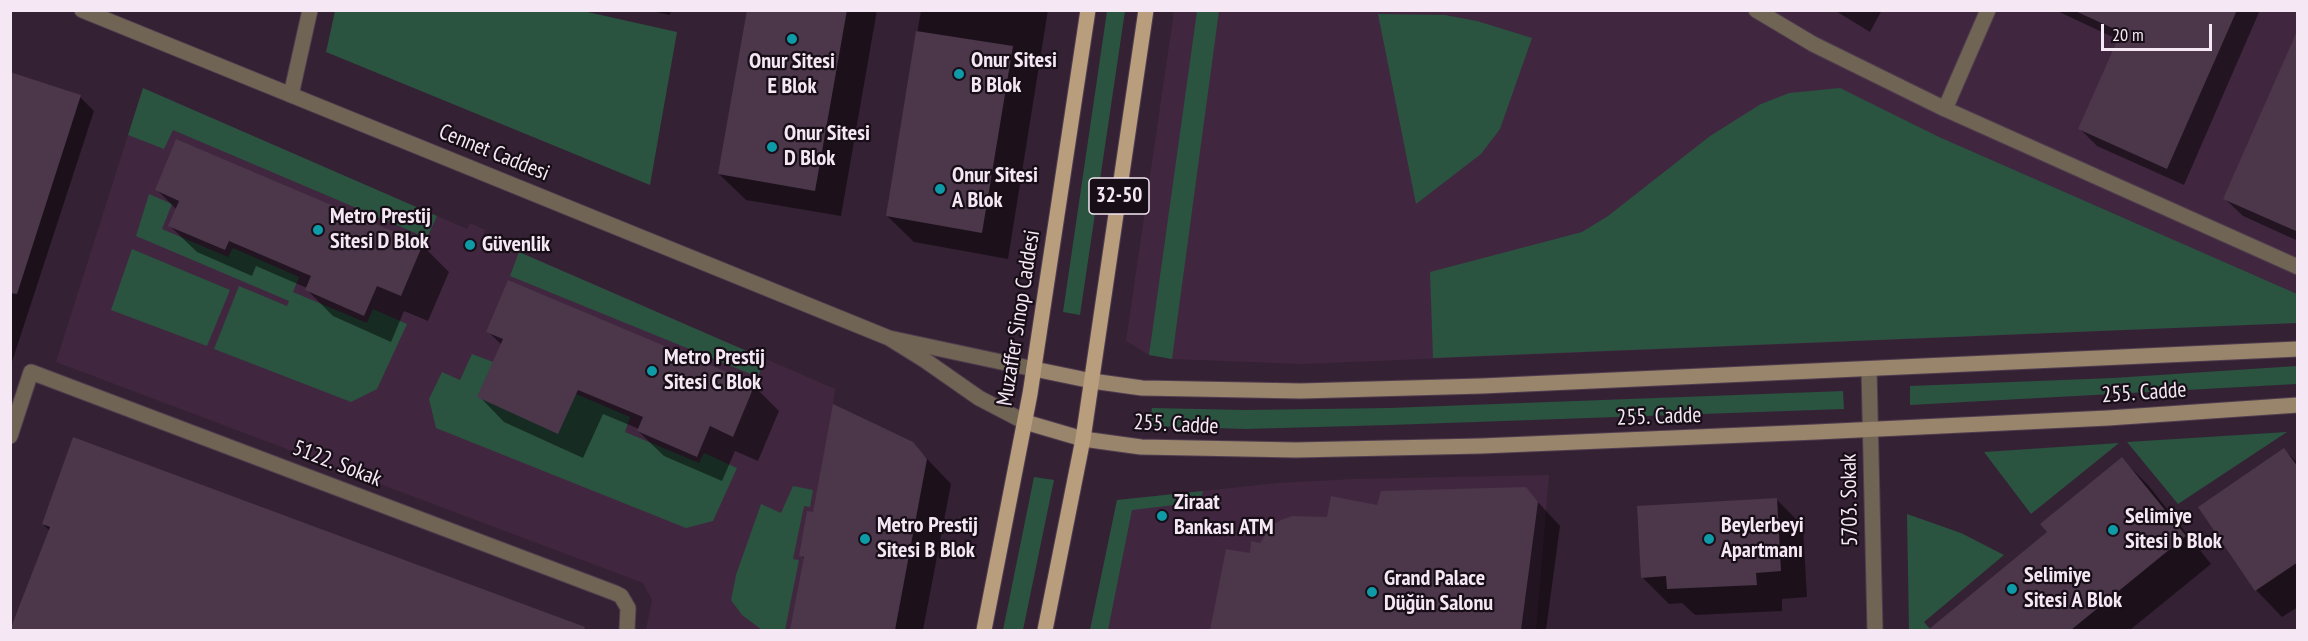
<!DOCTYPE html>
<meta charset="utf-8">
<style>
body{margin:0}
#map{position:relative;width:2308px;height:641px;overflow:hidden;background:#352134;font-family:"PT Sans Narrow",sans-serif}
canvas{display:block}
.frame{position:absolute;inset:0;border:12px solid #f5e8f4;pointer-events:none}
.scale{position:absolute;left:2101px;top:24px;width:111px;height:27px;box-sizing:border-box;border:3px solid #f5e8f4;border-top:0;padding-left:8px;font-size:18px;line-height:21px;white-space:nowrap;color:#f5e8f4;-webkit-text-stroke:4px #170e17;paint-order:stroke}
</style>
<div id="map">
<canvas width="2308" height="641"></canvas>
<div class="frame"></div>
<div class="scale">20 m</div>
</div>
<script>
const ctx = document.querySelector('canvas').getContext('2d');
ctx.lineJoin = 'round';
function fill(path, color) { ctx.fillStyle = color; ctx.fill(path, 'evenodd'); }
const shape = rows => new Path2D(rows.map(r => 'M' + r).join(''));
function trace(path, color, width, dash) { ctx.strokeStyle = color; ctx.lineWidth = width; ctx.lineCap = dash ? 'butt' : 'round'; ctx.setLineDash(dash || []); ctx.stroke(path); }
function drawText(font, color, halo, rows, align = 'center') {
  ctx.font = font + ' "PT Sans Narrow",sans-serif'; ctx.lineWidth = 4.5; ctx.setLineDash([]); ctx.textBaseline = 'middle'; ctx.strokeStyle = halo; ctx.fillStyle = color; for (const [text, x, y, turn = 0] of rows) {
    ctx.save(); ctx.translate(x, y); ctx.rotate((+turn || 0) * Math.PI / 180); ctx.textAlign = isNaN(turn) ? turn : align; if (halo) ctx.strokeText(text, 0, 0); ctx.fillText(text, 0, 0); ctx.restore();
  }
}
const built = shape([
 [1174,11,2297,11,2297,323,1302,364,1172,359,1149,355,1126,341],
 [143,88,467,229,470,223,485,230,483,236,835,389,833,404,913,442,927,459,895,630,646,630,652,600,643,583,56,362],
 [1549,475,1536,630,1090,630,1117,500,1278,483,1354,479]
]);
const green = shape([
 [335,11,583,11,677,32,650,185,326,52],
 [1107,11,1125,11,1080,315,1063,312],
 [1197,11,1219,11,1172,359,1149,355],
 [1378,14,1445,15,1477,21,1532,38,1500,129,1481,154,1416,204],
 [143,88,437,216,427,238,173,130,164,149,128,135],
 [1840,88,1939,137,2297,294,2297,323,1433,358,1430,272,1582,232,1608,216,1710,136,1761,104,1789,93],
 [149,194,172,204,162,229,228,257,233,248,299,277,293,292,367,323,373,309,407,324,377,389,351,402,214,349,239,286,287,306,289,301,136,236],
 [132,249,230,290,207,346,111,310],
 [519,252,765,359,758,377,510,276],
 [472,354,564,389,630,417,625,432,699,463,704,453,737,468,713,521,686,528,436,428,429,399,442,372,460,380],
 [2297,366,2297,384,1910,405,1910,386,2113,378],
 [1843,391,1844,409,1390,425,1246,429,1149,426,1152,408,1245,410,1389,408],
 [2287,432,2178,504,2127,442],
 [2119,443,2031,514,1984,452],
 [1034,477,1054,480,1023,630,1003,630],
 [793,486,813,490,810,507,804,506,793,559,799,560,785,630,762,630,742,615,731,600,736,575,761,504,781,513],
 [1203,491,1200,502,1132,510,1108,630,1090,630,1117,500],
 [1907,514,1961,533,2004,555,1924,622,1931,630,1909,630]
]);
const shadow = shape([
 [647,10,671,10,670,15],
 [748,10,877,10,841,216,746,200,719,174],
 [921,10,1048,10,1008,259,914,242,887,216],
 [1834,10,1882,10,1870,32],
 [2055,10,2260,10,2184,185,2097,146,2080,129,2119,40],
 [2298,34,2298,241,2243,216,2225,199],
 [10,74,80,97,94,111,10,368],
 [157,190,422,245,449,272,428,321,404,311,391,342,333,316,307,290,307,288,256,266,252,276,197,252,170,226,177,210],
 [488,332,754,386,779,411,758,461,735,451,722,481,664,456,638,431,639,429,603,414,583,458,504,422,479,396,502,345],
 [74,439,588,630,11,630,50,531,43,524],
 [913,444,951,484,923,630,792,630,805,560,801,555,814,514],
 [2284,450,2298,463,2298,607,2282,617,2256,590],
 [2122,459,2148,485,2211,564,2130,630,1946,630,1940,623,2049,533],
 [1525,488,1560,526,1546,630,1212,630,1227,551,1251,555,1261,544,1328,519,1378,507],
 [1776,499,1803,526,1807,597,1782,599,1782,611,1695,615,1682,603,1669,604,1642,577]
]);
const building = shape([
 [747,10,847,10,815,191,718,174],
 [2073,10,2237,10,2167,169,2078,129,2121,32],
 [2298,29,2298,232,2223,199],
 [916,31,1013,46,982,233,886,216],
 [10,72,81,95,17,294,10,293],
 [176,139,423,244,401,296,377,286,364,316,305,290,311,276,229,241,225,250,168,226,179,201,155,190],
 [508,280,755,384,733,437,710,426,697,457,637,431,643,417,578,390,558,434,477,397,503,339,486,332],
 [833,404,913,442,927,459,895,630,790,630,804,557,799,556,807,511,813,512],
 [73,437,585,627,584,630,10,630,50,527,42,524],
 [2284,448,2298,467,2298,562,2255,591,2198,507],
 [2122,457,2186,536,2071,630,1928,630,2047,532,2040,524],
 [1526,487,1538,502,1521,630,1210,630,1226,549,1250,553,1251,541,1260,543,1271,526,1281,520,1292,516,1327,517,1331,496,1377,505,1381,491],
 [1777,498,1781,571,1756,573,1757,585,1667,589,1666,576,1641,578,1637,506]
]);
const minor = shape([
 [1756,10,1813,44,1945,109,2298,267],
 [291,95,310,10],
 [1945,109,1988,10],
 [1869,369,1875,630],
 [10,436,31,372,615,593,621,596,628,608,627,630]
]);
const tertiary = shape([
 [82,10,889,338],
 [1025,422,979,398,926,361,889,338,1034,369]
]);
const secondary = shape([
 [1034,369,1092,381,1142,388,1301,391,1482,386,2298,349],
 [1025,422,1083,439,1141,447,1296,450,1481,446,1816,432,2108,418,2298,405]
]);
const primary = shape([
 [984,630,1030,394,1088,10],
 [1045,630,1083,439,1146,10]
]);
const markers = [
 [792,39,6,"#0f9aa8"],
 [959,74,6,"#0f9aa8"],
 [772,147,6,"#0f9aa8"],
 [940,189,6,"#0f9aa8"],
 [318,230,6,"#0f9aa8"],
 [470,245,6,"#0f9aa8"],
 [652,371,6,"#0f9aa8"],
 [1162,516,6,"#0f9aa8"],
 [2113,530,6,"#0f9aa8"],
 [865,539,6,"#0f9aa8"],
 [1709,539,6,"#0f9aa8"],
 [2012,589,6,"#0f9aa8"],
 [1372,592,6,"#0f9aa8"]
];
const shields = [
 [1119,196,60]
];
const shieldNames = [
 ["32-50",1119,196]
];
const poiNames = [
 ["Onur Sitesi",971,61],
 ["B Blok",971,86],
 ["Onur Sitesi",792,62,"center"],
 ["E Blok",792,87,"center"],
 ["Onur Sitesi",784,134],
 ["D Blok",784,159],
 ["Onur Sitesi",952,176],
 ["A Blok",952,201],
 ["Metro Prestij",330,217],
 ["Sitesi D Blok",330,242],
 ["Güvenlik",482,245],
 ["Metro Prestij",664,358],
 ["Sitesi C Blok",664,383],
 ["Ziraat",1174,503],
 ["Bankası ATM",1174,528],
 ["Selimiye",2125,517],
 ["Sitesi b Blok",2125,542],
 ["Metro Prestij",877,526],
 ["Sitesi B Blok",877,551],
 ["Beylerbeyi",1721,526],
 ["Apartmanı",1721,551],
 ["Selimiye",2024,576],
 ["Sitesi A Blok",2024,601],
 ["Grand Palace",1384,579],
 ["Düğün Salonu",1384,604]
];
const streetNames = [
 ["Cennet Caddesi",494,153,22],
 ["Muzaffer Sinop Caddesi",1019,318,-81],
 ["255. Cadde",2144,393,-4],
 ["255. Cadde",1659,417,-2],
 ["255. Cadde",1176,425,3],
 ["5122. Sokak",337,464,21],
 ["5703. Sokak",1850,500,-91]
];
fill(built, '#40273f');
fill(green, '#2a5340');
fill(shadow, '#0007');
fill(building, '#4b364a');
trace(minor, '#503d4f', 17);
trace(tertiary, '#503d4f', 17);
trace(secondary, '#503d4f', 17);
trace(primary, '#503d4f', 17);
trace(minor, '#706454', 15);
trace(tertiary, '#706454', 15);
trace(secondary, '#99846c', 15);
trace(primary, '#b89e7d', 15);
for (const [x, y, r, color] of markers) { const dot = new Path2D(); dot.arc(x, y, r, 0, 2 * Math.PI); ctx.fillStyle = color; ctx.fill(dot); trace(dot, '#170e17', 2); }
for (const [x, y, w] of shields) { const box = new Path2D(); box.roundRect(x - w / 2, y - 18, w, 36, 4.5); ctx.fillStyle = '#170e17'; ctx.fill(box); trace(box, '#f5e8f4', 1.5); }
drawText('bold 21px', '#f5e8f4', null, shieldNames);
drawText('bold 22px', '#f5e8f4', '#170e17', poiNames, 'left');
drawText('22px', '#f5e8f4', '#170e17', streetNames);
</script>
